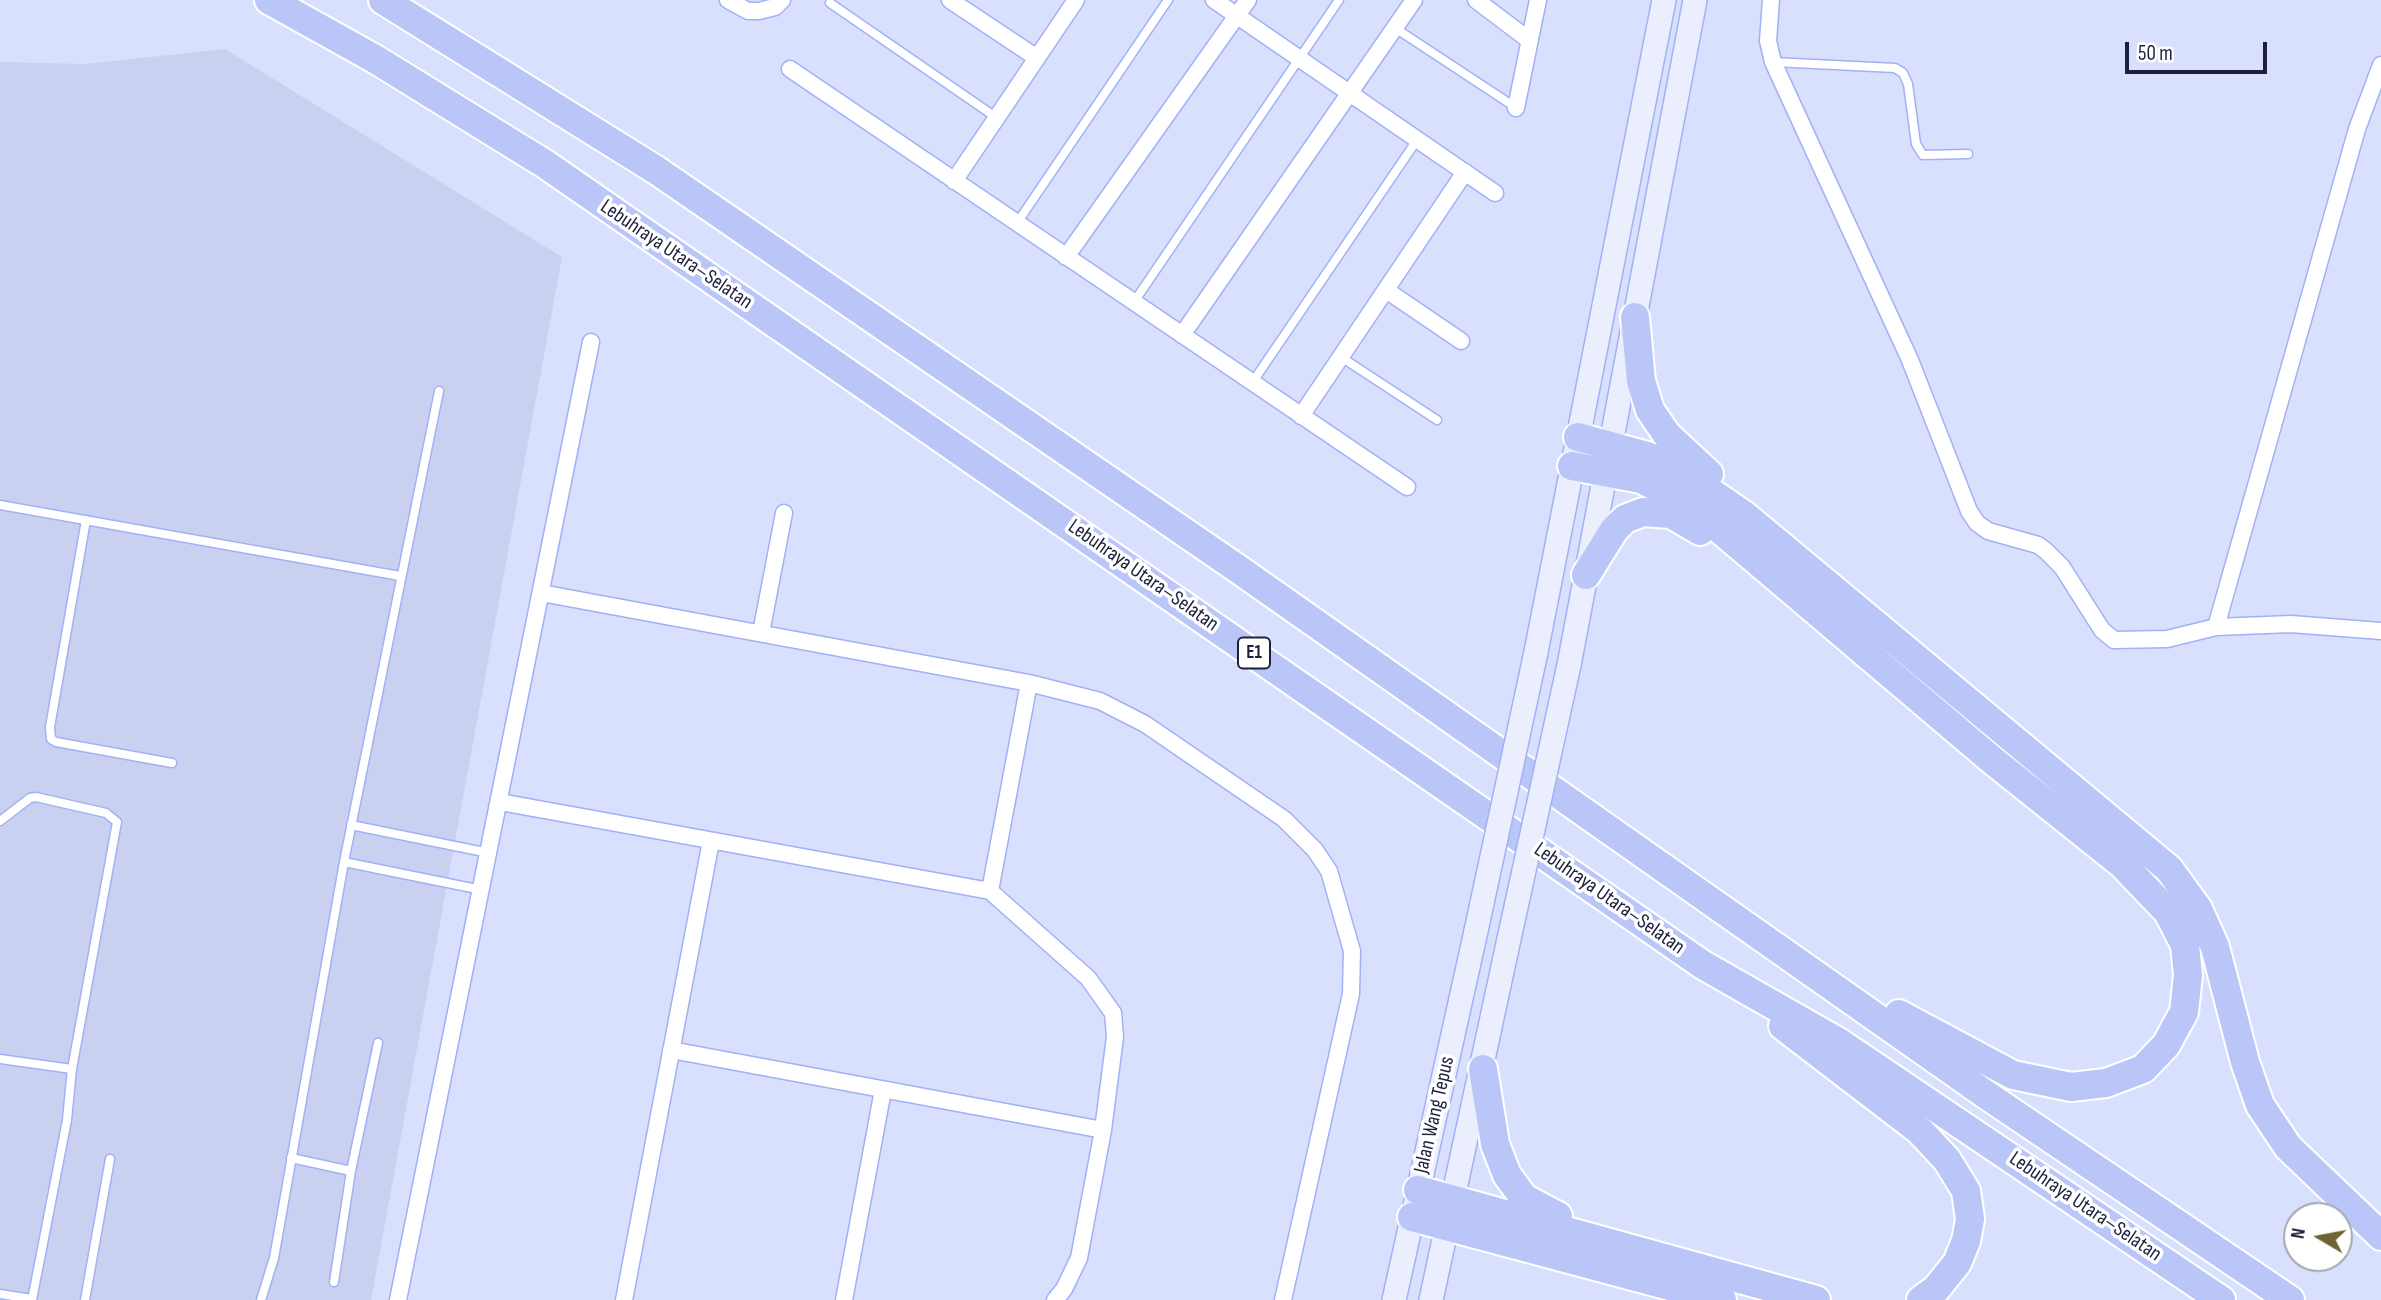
<!DOCTYPE html>
<meta charset="utf-8">
<style>
body{margin:0}
#map{position:relative;width:2381px;height:1300px;overflow:hidden;background:#d9e0fd;font-family:"Sofia Sans Condensed",sans-serif}
canvas{display:block}
.north{position:absolute;left:2283px;top:1202px;width:70px;height:70px;box-sizing:border-box;background:#fff;border:2px solid #a4a6b1;border-radius:50%;rotate:280deg;font-size:19px;font-weight:700;line-height:28px;text-align:center;color:#1c203b}
.north::after{content:'';display:block;margin:auto;width:24px;height:32px;background:#716331;clip-path:polygon(50% 0,100% 100%,50% 72%,0 100%)}
.scale{position:absolute;left:2125px;top:42px;width:142px;height:32px;box-sizing:border-box;border:4px solid #1c203b;border-top:0;padding-left:9px;font-size:21px;line-height:24px;white-space:nowrap;color:#1c203b;-webkit-text-stroke:5px #fff;paint-order:stroke}
</style>
<div id="map">
<canvas width="2381" height="1300"></canvas>
<div class="north">N</div>
<div class="scale">50 m</div>
</div>
<script>
const ctx = document.querySelector('canvas').getContext('2d');
ctx.lineJoin = 'round';
function fill(path, color) { ctx.fillStyle = color; ctx.fill(path, 'evenodd'); }
const shape = rows => new Path2D(rows.map(r => 'M' + r).join(''));
function trace(path, color, width, dash) { ctx.strokeStyle = color; ctx.lineWidth = width; ctx.lineCap = dash ? 'butt' : 'round'; ctx.setLineDash(dash || []); ctx.stroke(path); }
function drawText(font, color, halo, rows, align = 'center') {
  ctx.font = font + ' "Sofia Sans Condensed",sans-serif'; ctx.lineWidth = 7; ctx.setLineDash([]); ctx.textBaseline = 'middle'; ctx.strokeStyle = halo; ctx.fillStyle = color; for (const [text, x, y, turn = 0] of rows) {
    ctx.save(); ctx.translate(x, y); ctx.rotate((+turn || 0) * Math.PI / 180); ctx.textAlign = isNaN(turn) ? turn : align; if (halo) ctx.strokeText(text, 0, 0); ctx.fillText(text, 0, 0); ctx.restore();
  }
}
const built = shape([
 [225,49,562,257,371,1300,0,1300,0,62,85,64]
]);
const service = shape([
 [830,3,997,118],
 [1395,28,1515,107],
 [1773,62,1895,68,1903,73,1908,84,1916,144,1923,155,1968,154],
 [1017,223,1168,0],
 [1134,302,1339,0],
 [1341,357,1437,420],
 [1252,383,1417,140],
 [0,505,400,576],
 [86,520,50,727,51,739,56,742,172,763],
 [0,821,30,798,36,797,106,813,117,822,72,1069,67,1120,32,1300],
 [351,825,489,853],
 [344,862,482,890],
 [0,1059,72,1069],
 [291,1158,351,1171],
 [334,1282,351,1171,378,1043],
 [0,1294,32,1299],
 [85,1300,110,1159],
 [261,1300,274,1258,344,862,439,391]
]);
const minor = shape([
 [728,0,748,11,759,11,775,7,782,0],
 [950,0,1037,58],
 [1214,0,1495,193],
 [1476,0,1529,40],
 [1771,0,1768,41,1773,62,1910,360,1969,511,1977,523,1988,531,2038,545,2046,551,2062,567,2102,630,2114,640,2167,639,2216,627,2291,624,2381,631],
 [790,69,1407,487],
 [1516,108,1538,0],
 [954,181,1076,0],
 [1066,257,1248,0],
 [1386,290,1461,341],
 [1182,335,1414,0],
 [1301,416,1465,172],
 [541,593,1029,683,1100,701,1145,724,1284,819,1315,850,1329,871,1352,951,1351,994,1283,1300],
 [2216,627,2357,129,2381,65],
 [761,633,784,513],
 [500,802,990,891,1088,978,1113,1013,1115,1037,1103,1130,1079,1258,1064,1289,1055,1300],
 [990,891,1029,683],
 [671,1050,1103,1130],
 [398,1300,591,342],
 [624,1300,711,841],
 [844,1300,883,1090]
]);
const secondary = shape([
 [1536,652,1664,0],
 [1569,665,1695,0],
 [1394,1300,1476,931],
 [1431,1300,1509,939]
]);
const motorway = shape([
 [269,0,375,59,545,164,1703,965,1840,1043,2221,1300],
 [383,0,656,170,1241,571,1985,1094,2290,1300],
 [1635,317,1641,381,1650,410,1667,435,1709,474],
 [1578,437,1647,456,1674,467,1744,515,2169,869,2198,909,2215,947,2245,1062,2260,1105,2288,1147,2381,1236],
 [1572,466,1641,479,1690,504,1992,760,2122,864,2168,912,2185,945,2188,975,2184,1012,2166,1045,2143,1069,2106,1083,2071,1087,2013,1075,1899,1014],
 [1586,575,1614,530,1625,519,1643,512,1671,514,1700,531],
 [1783,1026,1920,1131,1947,1160,1966,1191,1970,1219,1966,1241,1957,1263,1936,1289,1921,1300],
 [1483,1069,1495,1144,1507,1175,1524,1198,1558,1216],
 [1418,1190,1816,1300],
 [1412,1217,1722,1300]
]);
const secondaryBridge = shape([
 [1476,931,1536,652],
 [1509,939,1569,665]
]);
const shields = [
 [1254,653,32]
];
const shieldNames = [
 ["E1",1254,653]
];
const streetNames = [
 ["Lebuhraya Utara–Selatan",676,255,34],
 ["Lebuhraya Utara–Selatan",1143,576,35],
 ["Lebuhraya Utara–Selatan",1609,899,35],
 ["Jalan Wang Tepus",1435,1115,-77],
 ["Lebuhraya Utara–Selatan",2085,1207,34]
];
fill(built, '#cad1f0');
trace(service, '#a2b0f6', 11);
trace(minor, '#a2b0f6', 19);
trace(secondary, '#a2b0f6', 26);
trace(motorway, '#fff', 32);
trace(service, '#fff', 8);
trace(minor, '#fff', 16);
trace(secondary, '#ebeefd', 23);
trace(motorway, '#bbc6f8', 28);
trace(secondaryBridge, '#a2b0f6', 26, []);
trace(secondaryBridge, '#ebeefd', 23);
for (const [x, y, w] of shields) { const box = new Path2D(); box.roundRect(x - w / 2, y - 15.5, w, 31, 5); ctx.fillStyle = '#fff'; ctx.fill(box); trace(box, '#1c203b', 2); }
drawText('bold 19px', '#1c203b', null, shieldNames);
drawText('21px', '#1c203b', '#fff', streetNames);
</script>
